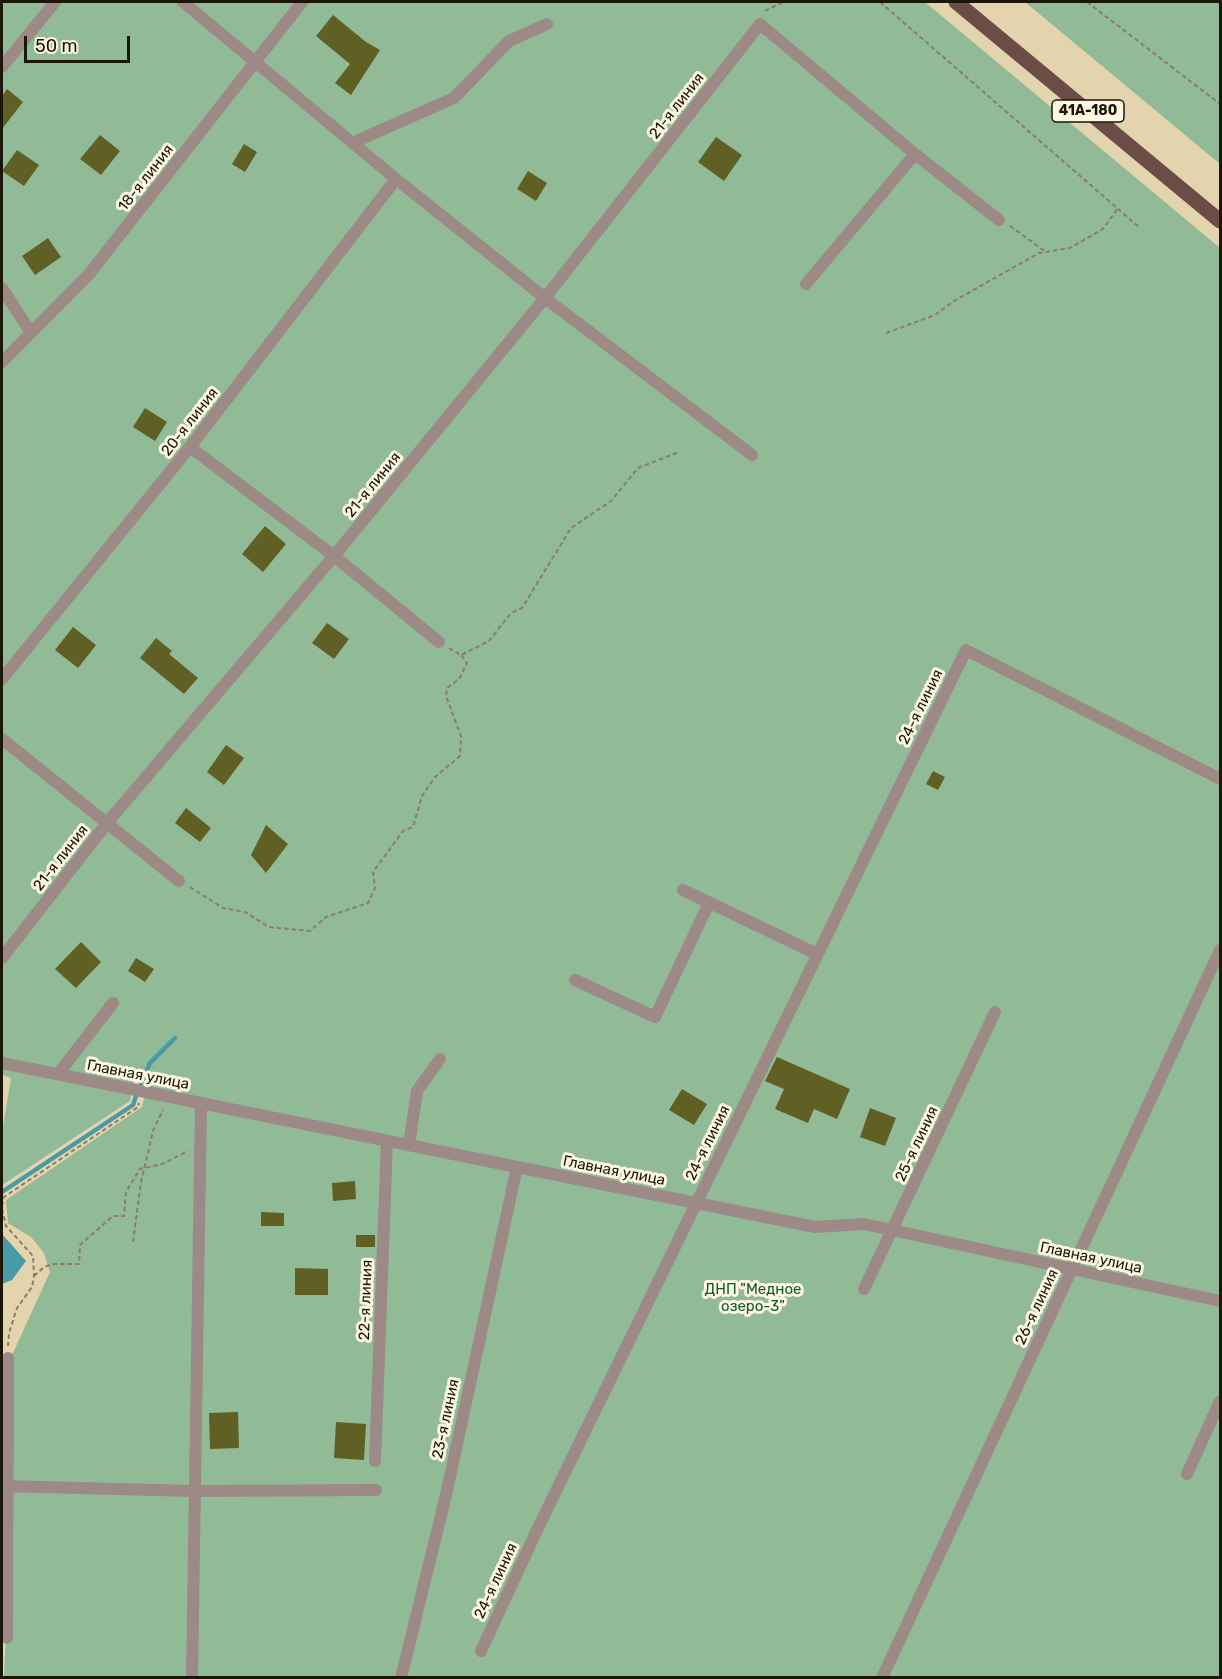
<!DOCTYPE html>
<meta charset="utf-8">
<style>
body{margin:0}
#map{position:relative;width:1222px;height:1679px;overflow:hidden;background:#e4d4ae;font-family:Rubik,sans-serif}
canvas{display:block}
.frame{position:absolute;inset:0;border:3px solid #1c1608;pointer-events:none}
.scale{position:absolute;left:24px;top:36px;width:106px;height:27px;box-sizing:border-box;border:3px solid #1c1608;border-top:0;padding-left:8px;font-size:18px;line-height:21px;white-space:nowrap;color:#1c1608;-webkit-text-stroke:4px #fdf6e2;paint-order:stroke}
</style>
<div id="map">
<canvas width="1222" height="1679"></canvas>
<div class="frame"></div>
<div class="scale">50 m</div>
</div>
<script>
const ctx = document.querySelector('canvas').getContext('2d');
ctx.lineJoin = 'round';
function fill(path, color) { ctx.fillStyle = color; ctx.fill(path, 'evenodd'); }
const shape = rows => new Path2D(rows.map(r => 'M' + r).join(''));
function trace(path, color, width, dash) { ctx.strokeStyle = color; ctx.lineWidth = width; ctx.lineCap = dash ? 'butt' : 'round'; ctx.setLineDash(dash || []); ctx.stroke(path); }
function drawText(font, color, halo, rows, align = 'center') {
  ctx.font = font + ' Rubik,sans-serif'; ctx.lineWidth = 6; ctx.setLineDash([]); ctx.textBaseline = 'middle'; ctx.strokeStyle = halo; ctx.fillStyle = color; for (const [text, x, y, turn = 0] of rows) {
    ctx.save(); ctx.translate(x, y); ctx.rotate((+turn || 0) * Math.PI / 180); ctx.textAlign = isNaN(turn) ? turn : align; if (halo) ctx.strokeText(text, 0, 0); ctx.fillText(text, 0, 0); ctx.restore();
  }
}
const green = shape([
 [2,2,925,2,1220,248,1220,1677,4,1677,7,1611,2,1486,2,1366,7,1366,50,1272,44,1253,31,1237,8,1223,6,1200,142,1107,148,1082,134,1079,130,1101,2,1185,2,1133,11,1078,2,1075],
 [1025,2,1220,2,1220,164]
]);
const water = shape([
 [2,1234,26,1261,12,1280,2,1284]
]);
const stream = shape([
 [141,1084,150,1063,175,1038],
 [2,1192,133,1105,136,1096]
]);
const building = shape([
 [333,15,366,42,380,50,351,95,335,83,350,64,316,36],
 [7,89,23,102,2,129,2,96],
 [100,135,120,151,101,175,80,159],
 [716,137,742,155,724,181,698,162],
 [244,144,257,152,245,172,232,164],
 [17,150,39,165,24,186,2,171],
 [528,171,547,183,536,201,517,189],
 [48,238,61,257,35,275,22,256],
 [145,408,167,422,155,441,133,427],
 [265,526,286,544,263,572,242,554],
 [327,623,349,639,334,659,312,643],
 [73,627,96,645,78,668,55,650],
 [156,638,172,651,169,654,198,678,184,694,140,658],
 [226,745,244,758,224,785,207,772],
 [933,771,945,777,938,790,926,784],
 [186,808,211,828,200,842,175,823],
 [266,825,288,844,266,873,251,855],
 [81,942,101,962,76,988,55,969],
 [136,958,154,969,145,982,128,971],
 [777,1057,850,1089,837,1119,814,1109,808,1123,775,1109,784,1089,765,1081],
 [682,1089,707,1104,694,1125,669,1110],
 [870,1108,896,1118,885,1146,860,1137],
 [355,1181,356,1199,333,1201,332,1183],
 [261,1212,284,1213,284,1226,261,1226],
 [356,1235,375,1235,375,1247,356,1247],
 [295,1268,328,1269,328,1295,295,1295],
 [238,1412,239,1448,210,1449,209,1413],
 [336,1422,366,1424,364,1460,334,1458]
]);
const path = shape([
 [880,2,1140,228],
 [1087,2,1220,104],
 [765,11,783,2],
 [1010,226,1046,252],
 [886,333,935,315,954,301,1039,253,1070,248,1103,229,1118,208],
 [449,648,461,655,489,641,511,613,522,608,571,528,611,501,638,468,679,452],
 [190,887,223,908,245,912,269,927,310,931,326,917,368,903,375,888,373,872,403,831,413,827,422,796,435,777,460,756,461,736,446,696,447,688,459,679,467,663,461,655],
 [2,1206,4,1197,138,1107,139,1103],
 [2,1209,6,1226,33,1256,34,1276,32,1287,17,1308,9,1333,8,1346],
 [133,1242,141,1182,153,1131,163,1110],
 [34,1276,44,1267,54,1264,79,1264,80,1245,113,1216,124,1216,126,1192,140,1169,162,1164,188,1151]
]);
const minor = shape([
 [183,2,396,179,545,298,752,455],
 [2,67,55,2],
 [352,143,454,98,509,41,547,24],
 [806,284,915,154],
 [2,288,31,333],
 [2,362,90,273,302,2],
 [190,447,334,556,439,642],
 [2,679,190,447,396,179],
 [2,739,179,881],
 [683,890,817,954],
 [2,958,107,823,334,556,545,298,760,24,915,154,999,220],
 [575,980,655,1017,709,903],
 [2,1063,815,1227,864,1224,1220,1301],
 [58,1074,113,1003],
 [409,1145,417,1091,440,1059],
 [864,1289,995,1012],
 [375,1461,387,1141],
 [1187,1474,1220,1401],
 [2,1486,194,1491,376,1490],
 [7,1638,8,1358],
 [481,1651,537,1530,966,650,1220,779],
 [192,1678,201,1103],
 [401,1678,446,1495,517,1167],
 [882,1678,1220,950]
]);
const primary = shape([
 [956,2,1220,221]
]);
const shields = [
 [1088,111,72]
];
const shieldNames = [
 ["41А-180",1088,111]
];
const streetNames = [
 ["21-я линия",677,106,-52],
 ["18-я линия",146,178,-52],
 ["20-я линия",190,422,-52],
 ["21-я линия",373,485,-51],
 ["24-я линия",921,707,-64],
 ["21-я линия",61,858,-52],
 ["Главная улица",138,1075,11],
 ["24-я линия",708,1143,-64],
 ["25-я линия",917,1144,-65],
 ["Главная улица",614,1171,11],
 ["Главная улица",1091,1258,12],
 ["22-я линия",366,1300,-88],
 ["26-я линия",1037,1307,-65],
 ["23-я линия",446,1419,-78],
 ["24-я линия",496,1581,-65]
];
const parkNames = [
 ["ДНП \"Медное",753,1290],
 ["озеро-3\"",753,1307]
];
fill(green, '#91ba97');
fill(water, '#499aa7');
trace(stream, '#499aa7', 4.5);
fill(building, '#606024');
trace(path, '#8a7e63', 2, [4.5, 3]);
trace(minor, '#9d8a86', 12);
trace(primary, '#6c4c47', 15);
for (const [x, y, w] of shields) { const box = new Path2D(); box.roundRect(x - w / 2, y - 11, w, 22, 4.5); ctx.fillStyle = '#fdf6e2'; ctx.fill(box); trace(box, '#1c1608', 1.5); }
drawText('bold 14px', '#1c1608', null, shieldNames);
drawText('15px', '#1c1608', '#fdf6e2', streetNames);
drawText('15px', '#0e5c27', '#fdf6e2', parkNames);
</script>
